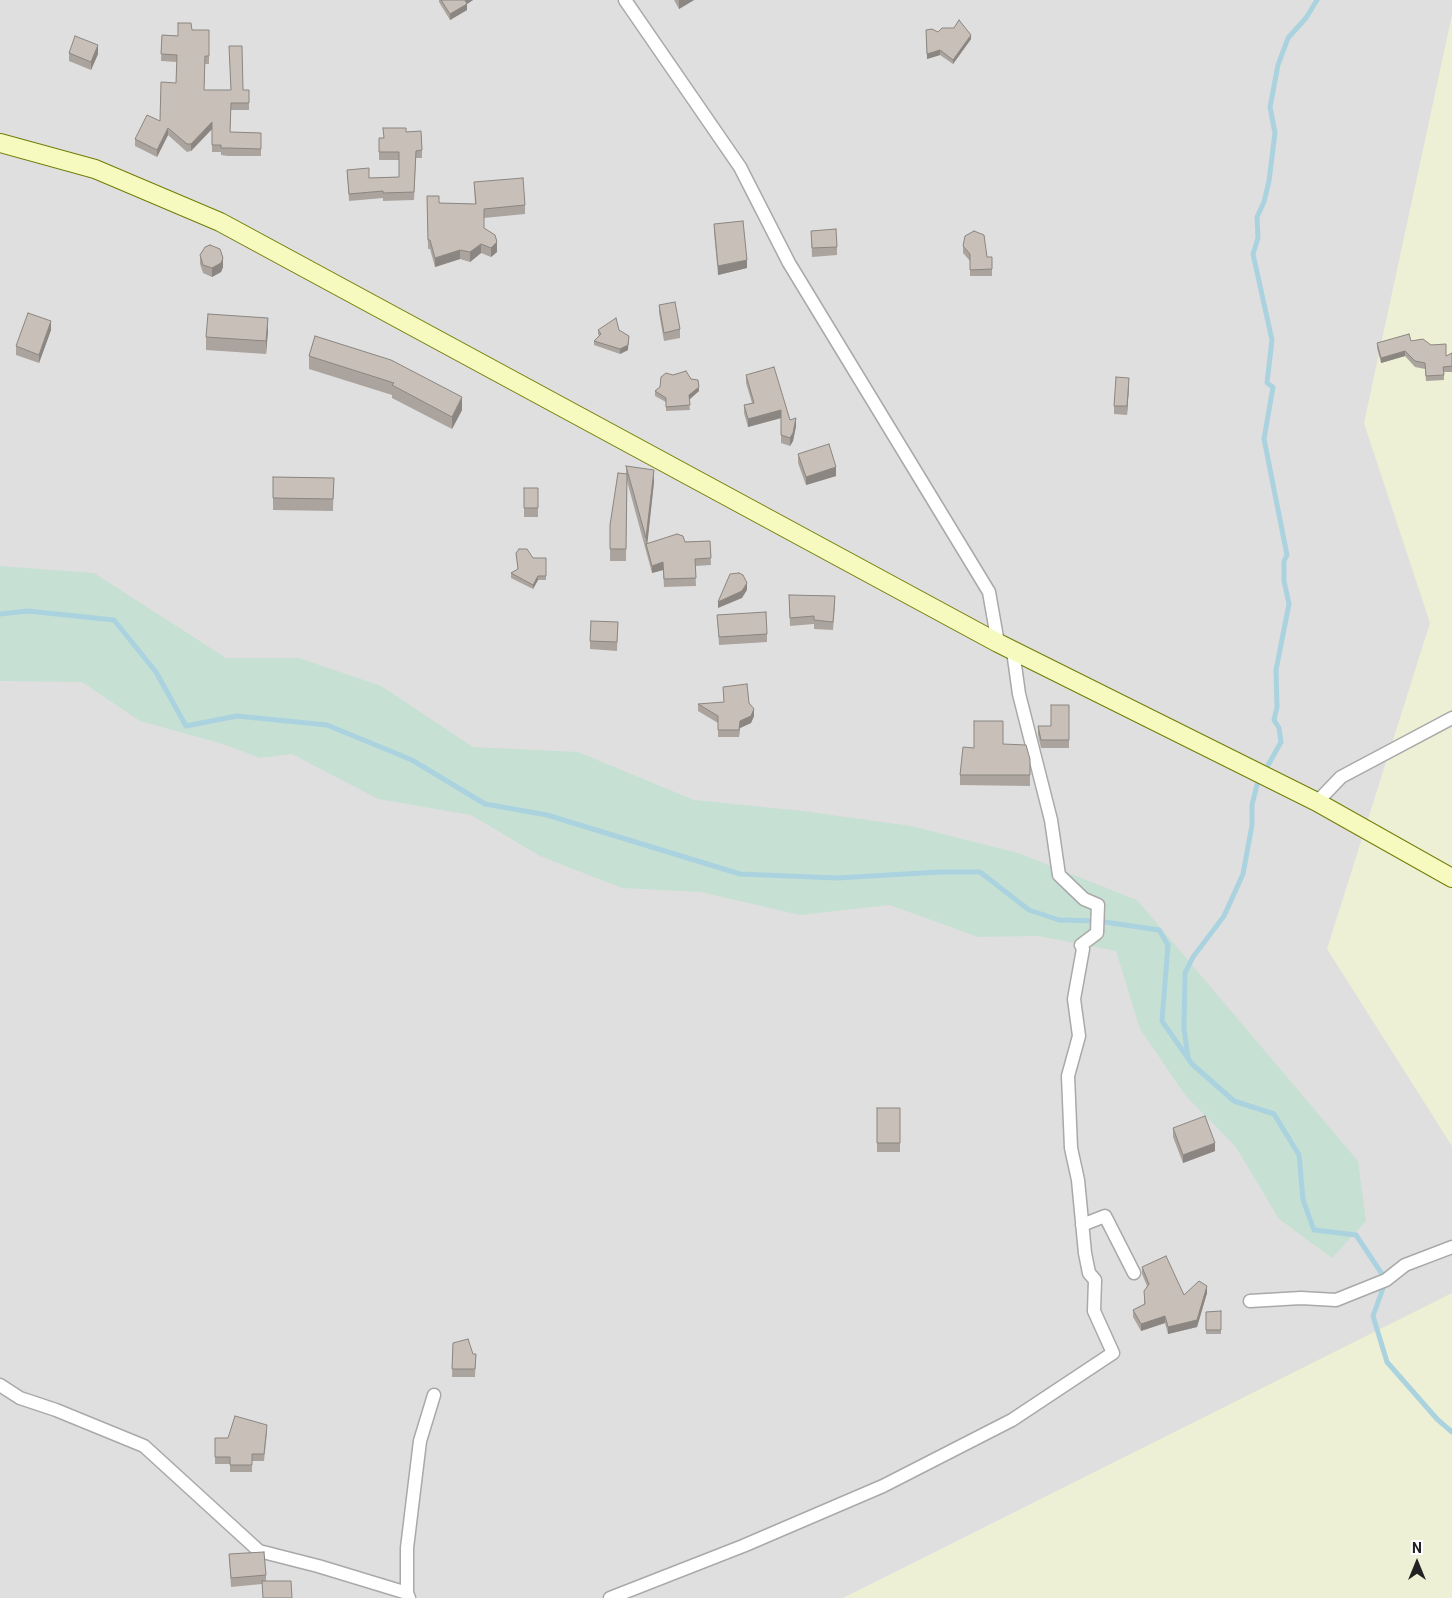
<!DOCTYPE html>
<style>
body{margin:0}
#map{position:relative;width:1452px;height:1598px;overflow:hidden;background:#f2efe9;font-family:Roboto,sans-serif}
canvas{display:block}
.north{position:absolute;left:1392px;top:1538px;width:50px;height:50px;-webkit-text-stroke:4px #fff;paint-order:stroke;rotate:0deg;font-size:14px;font-weight:700;line-height:20px;text-align:center;color:#222}
.north::after{content:'';display:block;margin:auto;width:18px;height:22px;background:#222;clip-path:polygon(50% 0,100% 100%,50% 72%,0 100%)}
</style>
<div id="map">
<canvas width="1452" height="1598"></canvas>
<div class="north">N</div>
</div>
<script>
const ctx = document.querySelector('canvas').getContext('2d');
ctx.lineJoin = 'round';
function fill(path, color) { ctx.fillStyle = color; ctx.fill(path, 'evenodd'); }
const shape = rows => new Path2D(rows.map(r => 'M' + r).join(''));
function trace(path, color, width, dash) { ctx.strokeStyle = color; ctx.lineWidth = width; ctx.lineCap = dash ? 'butt' : 'round'; ctx.setLineDash(dash || []); ctx.stroke(path); }
const residential = shape([
 [0,0,1452,0,1452,1598,0,1598]
]);
const farmland = shape([
 [1452,15,1452,1146,1327,949,1430,623,1364,423],
 [1452,1293,1452,1598,843,1598]
]);
const wetland = shape([
 [0,566,94,573,226,658,299,658,381,686,473,747,578,752,694,800,803,811,911,826,1018,853,1137,900,1358,1161,1366,1221,1332,1258,1279,1219,1236,1147,1186,1096,1140,1029,1116,951,1038,936,978,937,890,905,800,915,701,892,622,888,540,856,471,815,378,799,292,754,260,758,223,744,140,721,82,682,0,681]
]);
const stream = shape([
 [0,614,28,611,114,620,156,672,186,726,237,716,327,725,412,760,485,804,547,815,740,874,837,878,939,872,980,872,1029,910,1059,920,1098,921,1159,930,1168,945,1162,1021,1192,1064,1234,1101,1274,1114,1299,1155,1303,1200,1314,1230,1356,1235,1386,1280,1373,1316,1387,1362,1437,1419,1452,1432],
 [1188,1058,1184,1028,1185,973,1193,957,1224,916,1243,874,1252,825,1252,805,1257,785,1281,742,1279,728,1274,720,1277,707,1276,670,1289,604,1284,581,1284,561,1287,555,1264,439,1273,387,1267,383,1272,340,1253,254,1258,238,1257,217,1264,202,1269,181,1275,133,1270,107,1278,65,1288,38,1306,18,1317,0]
]);
const minor = shape([
 [625,0,740,167,789,263,989,592,998,643],
 [1317,802,1341,777,1452,718],
 [1082,1225,1105,1216,1134,1273],
 [1250,1301,1301,1298,1336,1300,1386,1280,1405,1265,1452,1247],
 [0,1385,20,1398,56,1410,144,1446,259,1551,318,1566,407,1593],
 [409,1598,407,1593,407,1548,420,1441,434,1395],
 [610,1598,743,1546,883,1486,1012,1420,1113,1353,1094,1311,1095,1280,1089,1273,1085,1253,1078,1180,1071,1148,1068,1076,1079,1036,1074,999,1083,949,1081,945,1097,933,1098,905,1084,899,1059,875,1051,820,1019,694,1013,651]
]);
const secondary = shape([
 [0,143,95,169,220,222,998,643,1317,802,1452,878]
]);
const wall = shape([
 [439,0,473,0,467,4,467,10,450,20,439,2],
 [674,0,694,0,679,9],
 [192,30,209,30,209,64,205,64,204,90,249,90,249,110,231,110,230,132,261,133,261,156,228,156,221,155,221,152,212,152,212,129,191,151,187,152,168,135,157,157,135,146,135,139,160,121,176,83,177,62,161,61,162,35,178,36],
 [926,30,938,32,971,39,953,64,940,55,927,59],
 [69,53,98,54,91,70,69,61],
 [406,132,422,150,422,158,416,158,414,200,383,201,383,198,349,201,347,170,369,178,399,177,399,160,379,160,379,138,383,138],
 [474,182,525,205,525,214,484,218,484,228,497,252,491,257,481,253,470,262,460,259,435,267,430,249,428,249,427,196,439,203,475,204],
 [714,224,747,268,718,275,714,232],
 [811,231,837,247,837,255,812,257],
 [963,246,987,257,992,257,992,276,970,276,970,261,963,253],
 [200,255,223,267,221,272,212,277,203,273,200,264],
 [659,305,680,329,680,338,664,341,659,313],
 [51,330,39,363,16,355,16,346],
 [598,330,619,330,628,350,620,354,594,345,594,341,599,336,598,334],
 [268,331,266,354,206,350,206,337],
 [315,336,462,410,452,429,392,398,392,395,309,369,309,356],
 [1411,341,1446,356,1452,353,1452,372,1444,372,1444,380,1426,381,1425,369,1415,367,1405,356,1381,363,1377,348,1377,343],
 [673,375,691,379,699,391,689,399,690,410,666,411,666,402,655,396,655,391],
 [746,375,796,426,793,441,790,446,781,443,781,418,748,427,744,413,744,405,752,403,746,383],
 [1129,386,1127,415,1114,414,1114,406],
 [798,454,836,476,806,485,798,463],
 [626,466,654,482,647,543,710,541,711,565,695,566,696,586,664,587,663,570,652,573,627,481,626,561,610,561,610,525,626,474],
 [273,477,334,478,333,511,273,510],
 [524,488,538,488,538,517,524,517],
 [516,553,533,558,546,558,546,580,538,580,533,589,511,578,511,573,518,569],
 [789,595,835,605,833,630,814,629,814,624,790,626],
 [717,615,767,634,767,642,719,645],
 [618,622,617,651,590,649,590,641],
 [723,687,749,703,754,716,751,723,740,728,739,737,718,737,718,723,698,711,698,704,724,702],
 [1069,705,1069,748,1041,748,1038,735,1038,726,1051,726],
 [1003,744,1030,759,1030,786,960,785,960,775,974,748],
 [877,1108,900,1108,900,1152,877,1152],
 [1173,1128,1215,1151,1183,1163,1173,1137],
 [1142,1267,1184,1295,1207,1293,1197,1327,1168,1334,1165,1323,1141,1331,1133,1317,1133,1310,1144,1304,1147,1286,1142,1274],
 [1221,1311,1221,1334,1206,1334,1206,1312],
 [453,1343,473,1354,476,1354,475,1377,452,1377],
 [267,1432,264,1461,252,1461,252,1472,230,1472,230,1464,215,1464,215,1438,228,1438],
 [229,1554,266,1575,266,1581,262,1584,231,1587]
]);
const shadedWall = shape([
 [465,0,473,0,467,4,467,10,450,20,450,14],
 [679,0,694,0,679,9],
 [971,35,971,39,953,64,953,60],
 [98,45,98,54,91,70,91,62],
 [940,50,940,55,927,59,927,54],
 [212,122,212,129,191,151,191,144],
 [168,128,168,135,157,157,157,150],
 [497,242,497,252,491,257,491,248],
 [481,244,481,253,470,262,470,252],
 [460,250,460,259,435,267,435,258],
 [223,258,223,267,221,272,212,277,212,268],
 [747,260,747,268,718,275,718,266],
 [268,318,268,331,266,354,266,341],
 [51,321,51,330,39,363,39,355],
 [629,336,628,350,620,354,620,349],
 [1405,351,1405,356,1381,363,1381,358],
 [1129,378,1129,386,1127,415,1127,406],
 [699,387,699,391,689,400,689,395],
 [462,397,462,410,452,429,452,417],
 [781,410,781,418,748,427,748,419],
 [796,418,796,426,793,441,790,446,790,438],
 [836,467,836,476,806,485,806,477],
 [654,470,654,482,647,547,646,538],
 [663,562,663,570,652,573,652,566],
 [538,576,538,580,533,589,533,585],
 [747,583,747,590,742,598,718,608,718,602],
 [754,709,754,716,751,723,740,728,739,737,740,721],
 [1215,1143,1215,1151,1183,1163,1183,1155],
 [1207,1286,1207,1293,1197,1327,1168,1334,1168,1327],
 [1165,1316,1165,1323,1141,1331,1141,1324]
]);
const building = shape([
 [441,0,465,0,467,4,450,14,441,0],
 [959,20,971,35,953,60,940,50,927,54,926,30,932,29,938,32,942,28,954,28,959,20],
 [178,23,191,23,192,30,209,30,209,56,205,56,204,90,231,90,229,46,242,46,243,90,249,90,249,103,231,103,230,132,261,133,261,149,228,148,221,148,221,145,212,145,212,122,191,144,187,144,168,128,157,150,135,139,147,115,160,121,161,82,176,83,177,55,161,54,162,35,178,36,178,23],
 [75,36,98,45,91,62,69,53,75,36],
 [383,128,406,128,406,132,421,131,422,150,416,151,414,192,383,193,383,191,349,194,347,170,369,168,369,178,399,177,399,152,379,152,379,138,384,138,383,128],
 [523,178,525,205,484,209,484,228,495,235,497,242,491,248,481,244,470,252,460,250,435,258,430,240,428,240,427,196,439,196,439,203,476,204,474,182,523,178],
 [743,221,747,260,718,266,714,224,743,221],
 [836,229,837,247,812,248,811,231,836,229],
 [974,231,984,235,987,257,992,257,992,269,970,270,970,254,963,246,965,236,974,231],
 [210,245,220,249,223,258,221,263,212,268,203,265,200,255,205,247,210,245],
 [675,302,680,329,664,333,659,305,675,302],
 [28,313,51,321,39,355,16,346,28,313],
 [208,314,268,318,266,341,206,337,208,314],
 [616,318,619,330,629,336,628,345,620,349,594,341,601,334,598,330,616,318],
 [1409,334,1411,341,1423,339,1431,345,1446,344,1446,356,1452,353,1452,366,1443,367,1444,375,1426,376,1425,363,1415,361,1405,351,1381,358,1377,343,1409,334],
 [315,336,391,360,462,397,452,417,392,385,394,383,309,356,315,336],
 [774,367,790,420,796,418,793,433,790,438,781,435,781,410,748,419,744,405,754,403,746,375,774,367],
 [686,371,691,379,698,380,699,387,689,395,690,405,666,407,666,398,655,391,660,387,661,377,666,373,673,375,686,371],
 [1116,377,1129,378,1127,406,1114,406,1116,377],
 [829,444,836,467,806,477,798,454,829,444],
 [626,466,654,470,646,538,626,466],
 [618,473,627,474,626,549,610,549,610,525,618,473],
 [273,477,334,478,333,499,273,498,273,477],
 [524,488,538,488,538,508,524,508,524,488],
 [677,534,683,536,685,542,710,541,711,558,695,559,696,578,664,579,663,562,652,566,646,544,677,534],
 [519,549,527,549,533,558,546,558,546,576,538,576,533,585,511,573,518,569,516,553,519,549],
 [739,573,743,575,747,583,742,591,718,602,730,574,739,573],
 [789,595,835,596,833,622,814,620,814,616,790,618,789,595],
 [766,612,767,634,719,637,717,615,766,612],
 [591,621,618,622,617,642,590,641,591,621],
 [747,684,749,703,754,709,751,716,740,721,739,730,718,730,718,716,698,704,724,702,723,687,747,684],
 [1051,705,1069,705,1069,740,1041,740,1038,726,1051,726,1051,705],
 [974,721,1003,721,1003,744,1026,745,1030,759,1030,775,960,775,963,747,974,748,974,721],
 [877,1108,900,1108,900,1143,877,1143,877,1108],
 [1205,1116,1215,1143,1183,1155,1173,1128,1205,1116],
 [1166,1256,1184,1295,1199,1281,1207,1286,1197,1320,1168,1327,1165,1316,1141,1324,1133,1310,1145,1304,1144,1291,1149,1284,1142,1267,1166,1256],
 [1221,1311,1221,1330,1206,1330,1206,1312,1221,1311],
 [468,1339,473,1354,476,1354,475,1369,452,1369,453,1343,468,1339],
 [235,1416,267,1425,264,1454,252,1454,252,1465,230,1465,230,1457,215,1457,215,1438,228,1438,235,1416],
 [264,1552,266,1575,231,1578,229,1554,264,1552],
 [262,1581,291,1581,292,1598,263,1598,262,1581]
]);
fill(residential, '#e0dfdf');
fill(farmland, '#eef0d5');
fill(wetland, '#c6e0d4');
trace(stream, '#aad3df', 5);
trace(minor, '#a9a9a9', 15);
trace(secondary, '#707d05', 20);
trace(minor, '#fff', 12);
trace(secondary, '#f7fabf', 18);
fill(wall, '#aba49e');
fill(shadedWall, '#8b8681');
fill(building, '#c7bfb8');
trace(building, '#8b8681', 1);
</script>
